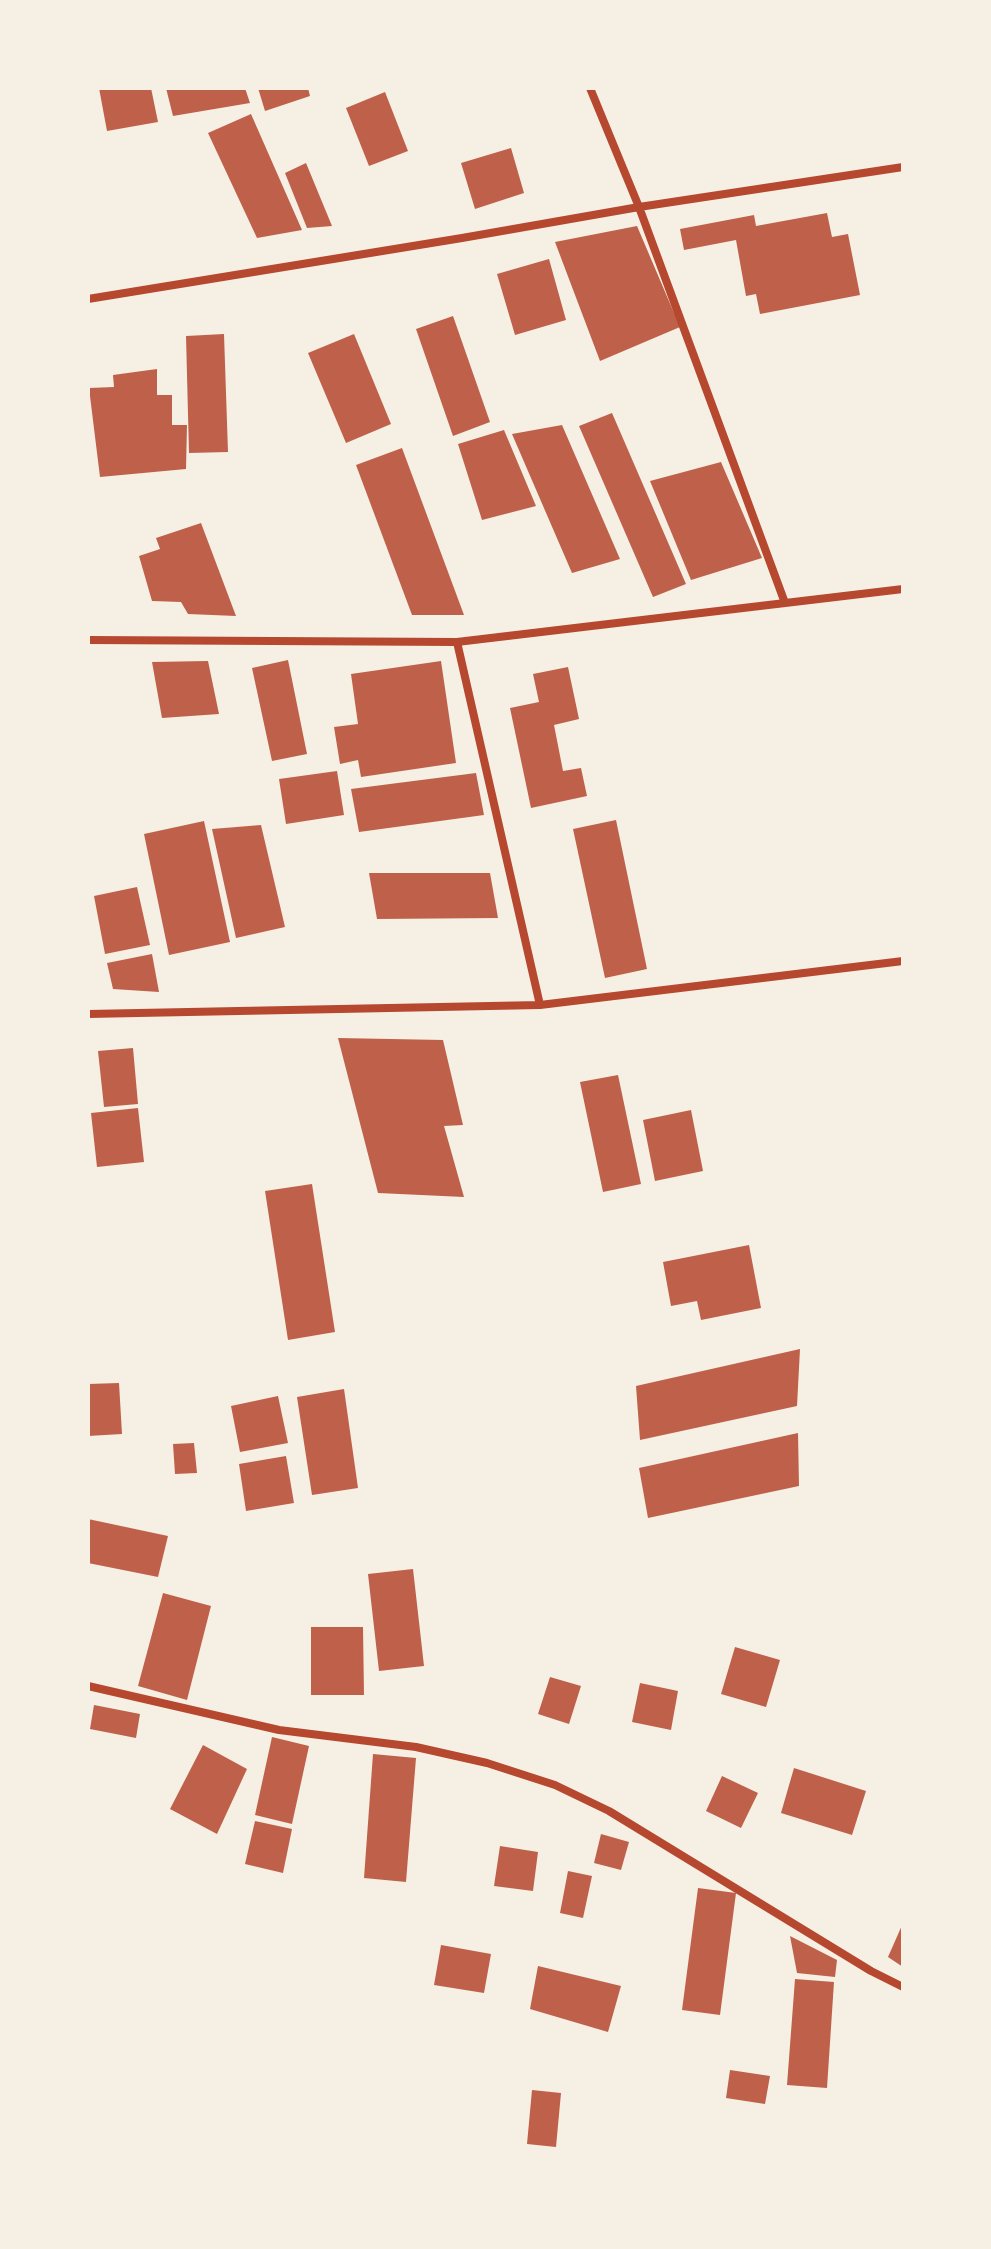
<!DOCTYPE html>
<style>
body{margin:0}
#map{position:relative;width:991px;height:2249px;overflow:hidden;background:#f6efe4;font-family:"PT Sans",sans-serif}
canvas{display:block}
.frame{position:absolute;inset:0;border:90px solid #f6efe4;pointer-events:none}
</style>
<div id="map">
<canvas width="991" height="2249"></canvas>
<div class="frame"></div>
</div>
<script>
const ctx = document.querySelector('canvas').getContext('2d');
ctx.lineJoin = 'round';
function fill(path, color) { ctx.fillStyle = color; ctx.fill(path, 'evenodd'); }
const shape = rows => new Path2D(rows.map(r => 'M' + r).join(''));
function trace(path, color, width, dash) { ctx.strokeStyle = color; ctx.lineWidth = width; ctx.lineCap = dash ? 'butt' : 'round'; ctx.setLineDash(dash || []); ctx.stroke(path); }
const building = shape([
 [99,88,151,88,158,122,107,131],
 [166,88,245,88,250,103,173,116],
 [258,88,308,88,310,96,265,111],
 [385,92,408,151,369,166,346,108],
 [251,114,302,230,257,238,208,133],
 [511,148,524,193,475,209,461,163],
 [306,163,332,226,307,228,285,173],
 [827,213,832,237,848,234,860,295,760,314,756,294,746,296,736,240,684,250,680,229,754,215,756,226],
 [637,226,680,327,600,361,555,242],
 [549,259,566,320,515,335,497,274],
 [453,316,490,422,453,436,416,329],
 [224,334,228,452,189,453,186,336],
 [354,334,391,424,346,443,308,353],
 [157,369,157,395,172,395,172,425,187,425,186,469,100,477,89,388,114,387,113,375],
 [612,413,686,584,653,597,579,426],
 [562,425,620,559,572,573,512,434],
 [504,430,536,506,482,520,458,444],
 [402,448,464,615,412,615,356,465],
 [721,462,762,558,691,580,650,481],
 [201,523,236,616,188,614,181,602,152,601,139,556,160,549,156,538],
 [288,660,307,754,272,761,252,668],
 [208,661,219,714,162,718,152,662],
 [441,661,456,763,361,777,358,760,340,764,334,727,358,724,351,674],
 [568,667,579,719,554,725,563,771,581,768,587,796,531,808,510,708,539,702,533,674],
 [337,771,344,815,286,824,279,779],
 [476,773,484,815,359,832,351,789],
 [616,820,647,969,605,978,573,829],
 [204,821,230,942,169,955,144,834],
 [261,825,285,927,236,938,212,829],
 [369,873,490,873,498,918,377,919],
 [137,887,150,945,105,954,94,896],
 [152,954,159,992,113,989,107,963],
 [338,1038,443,1040,463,1125,444,1126,464,1197,378,1193],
 [133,1048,138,1104,104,1107,98,1051],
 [618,1075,641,1184,603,1192,580,1082],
 [138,1108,144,1162,97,1167,91,1113],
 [691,1110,703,1171,655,1181,643,1120],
 [312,1184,335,1332,288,1340,265,1191],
 [749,1245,761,1308,701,1320,697,1301,671,1306,663,1262],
 [800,1349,797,1406,640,1440,636,1386],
 [119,1383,122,1434,88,1436,88,1384],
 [344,1389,358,1488,312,1495,297,1397],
 [278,1396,288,1443,240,1452,231,1406],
 [798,1433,799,1486,648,1518,639,1468],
 [194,1443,197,1473,175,1474,173,1444],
 [286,1456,294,1503,246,1511,239,1464],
 [88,1519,168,1536,158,1577,88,1563],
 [413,1569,424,1666,379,1671,368,1574],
 [163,1593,211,1606,187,1700,138,1686],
 [311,1627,363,1627,364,1695,311,1695],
 [735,1647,780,1660,766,1707,721,1694],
 [550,1677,581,1686,569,1724,538,1714],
 [640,1683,678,1691,671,1730,632,1722],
 [94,1705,140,1714,136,1738,90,1729],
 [272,1737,309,1746,292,1824,255,1815],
 [203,1745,247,1769,217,1834,170,1809],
 [373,1754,416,1758,406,1882,364,1878],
 [794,1768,866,1791,852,1835,781,1813],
 [722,1776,758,1793,741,1828,706,1811],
 [255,1821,292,1829,283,1873,245,1864],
 [601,1834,629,1842,621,1870,594,1863],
 [500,1846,538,1852,533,1891,494,1886],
 [568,1871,592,1876,583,1918,560,1913],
 [698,1888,736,1893,720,2015,682,2010],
 [903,1923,903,1967,888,1957],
 [790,1936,837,1960,835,1977,797,1973],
 [441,1945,491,1954,484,1993,434,1985],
 [538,1966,621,1986,608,2032,530,2009],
 [795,1979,834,1982,827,2088,787,2085],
 [730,2070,770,2076,765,2104,726,2098],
 [532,2090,561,2093,556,2147,527,2144]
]);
const minor = shape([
 [590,88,639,207,785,603],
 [88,299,462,238,639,207,903,167],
 [88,640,457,642,903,589],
 [457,642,540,1005],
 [88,1014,540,1005,903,961],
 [88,1686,279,1730,416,1747,487,1763,555,1785,609,1811,871,1971,903,1987]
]);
fill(building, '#bf614a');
trace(minor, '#b5482f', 8);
</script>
